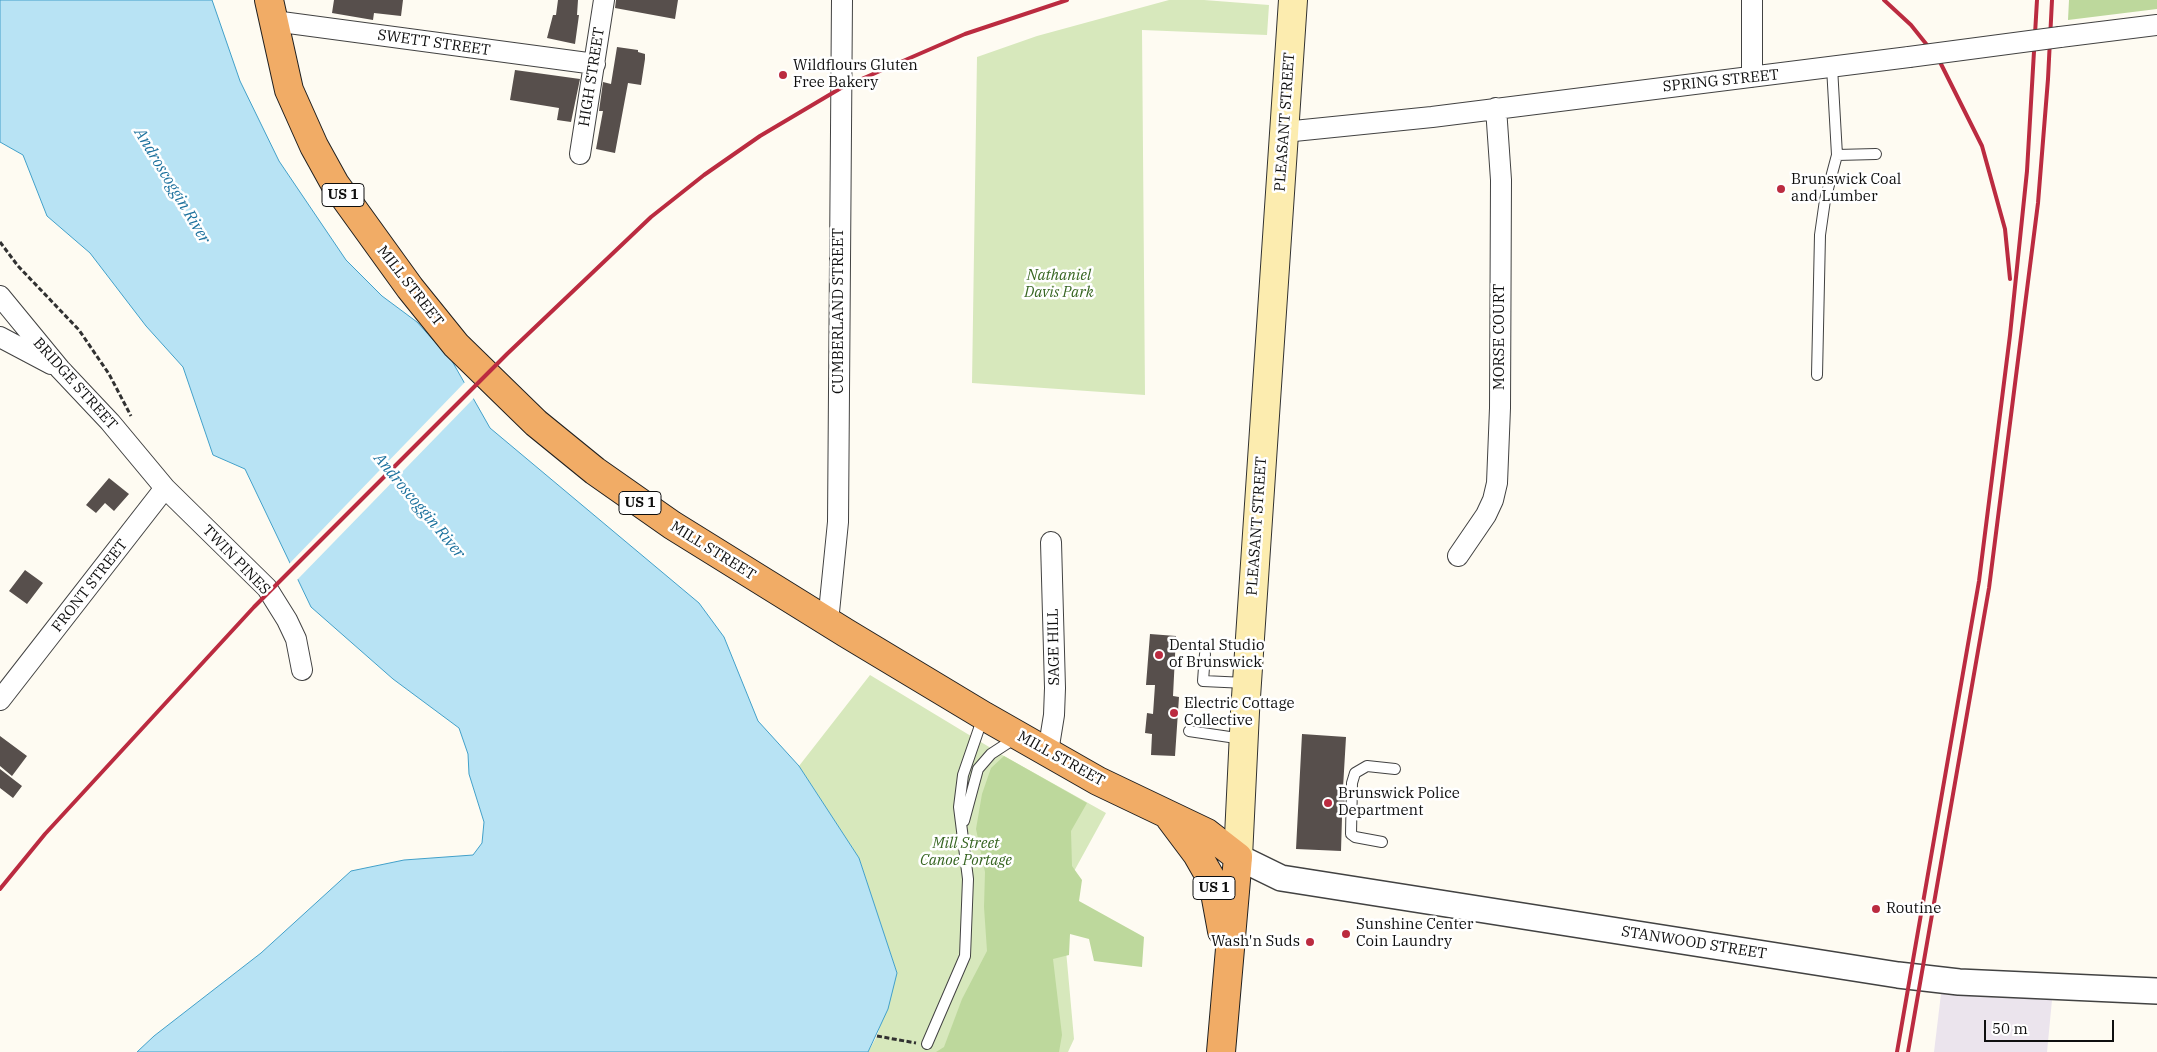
<!DOCTYPE html>
<style>
body{margin:0}
#map{position:relative;width:2157px;height:1052px;overflow:hidden;background:#fefbf2;font-family:"IBM Plex Serif",serif}
canvas{display:block}
.scale{position:absolute;left:1984px;top:1020px;width:130px;height:22px;box-sizing:border-box;border:2px solid #0f0f0f;border-top:0;padding-left:6px;font-size:15px;line-height:18px;white-space:nowrap;color:#0f0f0f;-webkit-text-stroke:4px #fff;paint-order:stroke}
</style>
<div id="map">
<canvas width="2157" height="1052"></canvas>
<div class="scale">50 m</div>
</div>
<script>
const ctx = document.querySelector('canvas').getContext('2d');
ctx.lineJoin = 'round';
function fill(path, color) { ctx.fillStyle = color; ctx.fill(path, 'evenodd'); }
const shape = rows => new Path2D(rows.map(r => 'M' + r).join(''));
function trace(path, color, width, dash) { ctx.strokeStyle = color; ctx.lineWidth = width; ctx.lineCap = dash ? 'butt' : 'round'; ctx.setLineDash(dash || []); ctx.stroke(path); }
function drawText(font, color, halo, rows, align = 'center') {
  ctx.font = font + ' "IBM Plex Serif",serif'; ctx.lineWidth = 5; ctx.setLineDash([]); ctx.textBaseline = 'middle'; ctx.strokeStyle = halo; ctx.fillStyle = color; for (const [text, x, y, turn = 0] of rows) {
    ctx.save(); ctx.translate(x, y); ctx.rotate((+turn || 0) * Math.PI / 180); ctx.textAlign = isNaN(turn) ? turn : align; if (halo) ctx.strokeText(text, 0, 0); ctx.fillText(text, 0, 0); ctx.restore();
  }
}
const industrial = shape([
 [1941,994,2052,1000,2047,1052,1934,1052]
]);
const green = shape([
 [1169,0,1204,0,1269,5,1267,35,1142,30,1145,395,972,383,977,57,1037,36],
 [870,675,1004,756,1106,813,1061,895,1074,1039,1068,1052,868,1052,877,1036,897,973,859,858,799,766]
]);
const forest = shape([
 [2069,0,2157,0,2157,9,2068,20],
 [1004,756,1087,803,1071,831,1072,866,1082,880,1079,901,1144,937,1142,967,1094,961,1089,939,1070,934,1069,955,1053,959,1062,1035,1059,1052,936,1052,944,1047,962,999,987,951,984,907,985,872,976,829,982,794,991,768]
]);
const water = shape([
 [0,0,212,0,240,81,279,161,346,260,382,296,417,322,452,361,490,428,699,603,724,637,758,721,799,766,859,858,897,973,888,1009,868,1052,137,1052,154,1036,261,953,351,871,404,860,473,855,482,843,484,822,469,774,468,754,459,728,393,679,311,607,245,469,213,455,183,367,146,326,90,253,47,216,23,155,0,142,0,0]
]);
const pier = shape([
 [466,381,475,397,296,581,288,565]
]);
const building = shape([
 [334,0,403,0,401,16,374,13,373,20,332,13],
 [558,0,578,0,577,15,579,15,575,44,547,38,553,15,556,15],
 [616,0,678,0,675,19,615,8],
 [617,47,638,50,638,52,645,54,645,59,641,85,628,83,615,153,596,149,603,111,599,111,603,82,611,84],
 [515,70,580,79,571,122,557,120,559,108,510,100],
 [109,478,129,494,114,511,105,503,96,513,86,505],
 [25,570,43,583,27,604,9,591],
 [1150,634,1176,636,1173,696,1179,697,1175,756,1151,755,1152,734,1145,733,1147,713,1153,714,1155,685,1146,685],
 [1302,734,1346,737,1343,788,1345,788,1344,817,1342,817,1341,851,1296,849],
 [0,736,27,756,12,776,0,766],
 [0,769,22,786,13,798,0,788]
]);
const path = shape([
 [0,242,18,266,79,330,109,374,131,416],
 [877,1036,916,1043]
]);
const service = shape([
 [1837,155,1876,154],
 [1817,375,1820,235,1825,200,1837,155,1832,67],
 [1205,654,1203,681,1246,683],
 [1189,731,1243,739],
 [964,821,978,769,991,754,1017,737],
 [1382,842,1355,837,1351,834,1352,783,1355,773,1367,766,1395,769],
 [927,1044,965,956,968,879,959,807,963,775,983,717]
]);
const minor = shape([
 [1752,0,1752,77],
 [274,21,595,64],
 [2060,37,2157,25],
 [1284,132,1432,117,1909,57],
 [580,154,604,0],
 [0,296,60,369,110,422,165,488,0,700],
 [0,337,51,364],
 [165,488,267,588,287,620,296,639,302,670],
 [1458,556,1486,515,1493,500,1497,483,1500,408,1501,180,1496,108],
 [828,622,838,522,842,0],
 [1048,752,1054,715,1055,688,1051,542]
]);
const tertiary = shape([
 [1238,857,1281,878,1898,975,1959,982,2157,991]
]);
const secondary = shape([
 [1238,857,1245,712,1293,0]
]);
const trunk = shape([
 [269,0,289,90,314,146,335,184,410,288,456,345,536,423,595,471,672,525,846,633,984,716,1098,781,1207,833,1238,857,1221,1052],
 [1170,818,1197,854,1213,882,1222,931]
]);
const rail = shape([
 [1884,0,1911,25,1939,60,1982,146,2005,229,2010,279],
 [0,889,45,834,254,607,507,354,651,217,704,175,760,136,841,88,965,34,1067,0],
 [1897,1052,1979,581,2010,335,2027,171,2037,0],
 [1908,1052,1989,588,2038,203,2048,79,2052,0]
]);
const minorBridge = shape([
 [1909,57,2060,37]
]);
const markers = [
 [783,75,5,"#bb2b40"],
 [1781,189,5,"#bb2b40"],
 [1159,655,5,"#bb2b40"],
 [1174,713,5,"#bb2b40"],
 [1328,803,5,"#bb2b40"],
 [1876,909,5,"#bb2b40"],
 [1346,934,5,"#bb2b40"],
 [1310,942,5,"#bb2b40"]
];
const shields = [
 [343,195,42],
 [640,503,42],
 [1214,888,42]
];
const shieldNames = [
 ["US 1",343,195],
 ["US 1",640,503],
 ["US 1",1214,888]
];
const streetNames = [
 ["SWETT STREET",434,43,8],
 ["HIGH STREET",592,77,-81],
 ["SPRING STREET",1721,81,-6],
 ["PLEASANT STREET",1285,122,-86],
 ["MILL STREET",410,286,52],
 ["CUMBERLAND STREET",839,311,-90],
 ["MORSE COURT",1500,337,-90],
 ["BRIDGE STREET",75,384,48],
 ["PLEASANT STREET",1257,526,-86],
 ["MILL STREET",713,551,32],
 ["TWIN PINES",236,560,46],
 ["FRONT STREET",90,586,-52],
 ["SAGE HILL",1054,647,-91],
 ["MILL STREET",1061,759,29],
 ["STANWOOD STREET",1694,943,9]
];
const poiNames = [
 ["Wildflours Gluten",793,66],
 ["Free Bakery",793,83],
 ["Brunswick Coal",1791,180],
 ["and Lumber",1791,197],
 ["Dental Studio",1169,646],
 ["of Brunswick",1169,663],
 ["Electric Cottage",1184,704],
 ["Collective",1184,721],
 ["Brunswick Police",1338,794],
 ["Department",1338,811],
 ["Routine",1886,909],
 ["Sunshine Center",1356,925],
 ["Coin Laundry",1356,942],
 ["Wash'n Suds",1300,942,"right"]
];
const parkNames = [
 ["Nathaniel",1059,276],
 ["Davis Park",1059,293],
 ["Mill Street",966,844],
 ["Canoe Portage",966,861]
];
const waterNames = [
 ["Androscoggin River",172,186,59],
 ["Androscoggin River",419,506,50]
];
fill(industrial, '#ebe4ed');
fill(green, '#d7e8bc');
fill(forest, '#bdd89c');
fill(water, '#b8e3f4');
trace(water, '#42a0c9', 1);
fill(pier, '#fefbf2');
fill(building, '#574f4c');
trace(service, '#424242', 12);
trace(minor, '#424242', 22);
trace(tertiary, '#424242', 28);
trace(secondary, '#313131', 30);
trace(trunk, '#202020', 30);
trace(path, '#313131', 3, [5, 2.5]);
trace(service, '#fff', 10);
trace(minor, '#fff', 20);
trace(tertiary, '#fff', 25);
trace(secondary, '#fcecaf', 28);
trace(trunk, '#f1ac66', 28);
trace(rail, '#bb2b40', 4);
trace(minorBridge, '#424242', 22, []);
trace(minorBridge, '#fff', 20);
for (const [x, y, r, color] of markers) { const dot = new Path2D(); dot.arc(x, y, r, 0, 2 * Math.PI); ctx.fillStyle = color; ctx.fill(dot); trace(dot, '#fff', 2); }
for (const [x, y, w] of shields) { const box = new Path2D(); box.roundRect(x - w / 2, y - 11.5, w, 23, 4); ctx.fillStyle = '#fff'; ctx.fill(box); trace(box, '#0f0f0f', 1); }
drawText('bold 14px', '#0f0f0f', null, shieldNames);
drawText('15px', '#0f0f0f', '#fff', streetNames);
drawText('15px', '#0f0f0f', '#fff', poiNames, 'left');
drawText('italic 15px', '#366521', '#fff', parkNames);
drawText('italic 16px', '#1c719d', '#fff', waterNames);
</script>
